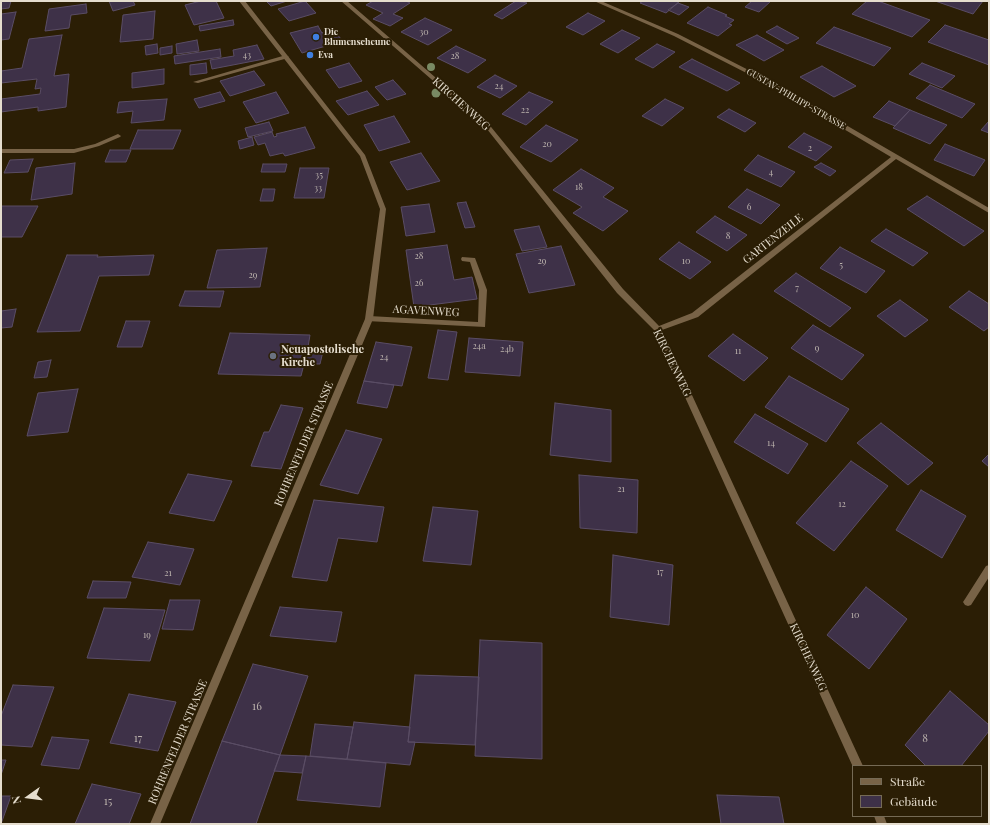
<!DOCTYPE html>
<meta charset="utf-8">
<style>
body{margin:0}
#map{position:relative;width:990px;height:825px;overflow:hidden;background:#2b1e05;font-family:"Playfair Display",serif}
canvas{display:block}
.frame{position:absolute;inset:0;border:2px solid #e5ddce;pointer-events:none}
.legend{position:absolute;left:852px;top:765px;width:130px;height:52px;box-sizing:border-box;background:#2b1e05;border:1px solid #756a55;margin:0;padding:5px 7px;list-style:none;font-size:12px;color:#e5ddce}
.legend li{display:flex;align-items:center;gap:8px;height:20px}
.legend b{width:20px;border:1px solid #756a55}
.north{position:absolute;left:8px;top:777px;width:40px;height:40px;-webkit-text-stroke:3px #2b1e05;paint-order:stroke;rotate:256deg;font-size:11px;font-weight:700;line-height:16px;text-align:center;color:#e5ddce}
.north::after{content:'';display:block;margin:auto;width:14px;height:18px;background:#e5ddce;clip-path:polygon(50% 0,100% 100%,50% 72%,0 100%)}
</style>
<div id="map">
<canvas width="990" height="825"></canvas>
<div class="frame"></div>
<ul class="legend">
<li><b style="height:5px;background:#786347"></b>Straße</li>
<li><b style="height:11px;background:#3e3148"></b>Gebäude</li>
</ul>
<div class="north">N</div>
</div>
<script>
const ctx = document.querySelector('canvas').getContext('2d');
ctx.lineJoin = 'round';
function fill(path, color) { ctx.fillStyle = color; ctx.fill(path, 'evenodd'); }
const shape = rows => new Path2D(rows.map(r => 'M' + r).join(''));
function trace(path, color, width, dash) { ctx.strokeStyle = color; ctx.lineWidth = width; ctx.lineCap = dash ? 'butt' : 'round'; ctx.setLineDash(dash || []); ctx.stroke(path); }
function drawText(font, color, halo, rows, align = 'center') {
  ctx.font = font + ' "Playfair Display",serif'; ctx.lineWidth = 4; ctx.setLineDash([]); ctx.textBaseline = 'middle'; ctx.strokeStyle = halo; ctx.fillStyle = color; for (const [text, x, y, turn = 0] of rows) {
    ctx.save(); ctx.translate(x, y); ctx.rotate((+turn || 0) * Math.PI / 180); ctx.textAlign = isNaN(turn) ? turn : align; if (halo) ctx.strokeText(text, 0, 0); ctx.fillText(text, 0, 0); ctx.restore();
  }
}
const building = shape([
 [1,1,11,1,9,8,1,9,1,1],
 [109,1,133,1,135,5,113,11,109,1],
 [201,1,216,1,224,18,194,25,185,5,201,1],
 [266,1,287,1,271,6,266,1],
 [305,1,316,13,289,21,278,9,305,1],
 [373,1,406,1,410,3,393,14,403,18,390,26,373,19,383,13,366,5,373,1],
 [516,1,527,3,502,19,494,15,516,1],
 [643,1,680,1,666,13,640,3,643,1],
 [752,1,771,1,759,12,745,7,752,1],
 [867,1,878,1,930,20,912,37,852,14,867,1],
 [935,1,983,1,973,14,935,1],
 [678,3,689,7,679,15,668,10,678,3],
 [86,4,87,13,71,15,69,28,45,31,49,9,86,4],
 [708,7,727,15,725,16,734,20,729,24,732,25,718,36,687,23,708,7],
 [155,11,153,39,120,42,123,15,155,11],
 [16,12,9,39,1,40,1,14,16,12],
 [588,13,605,21,583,35,566,27,588,13],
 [425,18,452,30,428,45,401,32,425,18],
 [233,20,234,25,200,31,199,26,233,20],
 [945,25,989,40,989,65,928,42,945,25],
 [318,26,322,33,332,29,343,41,302,53,290,33,318,26],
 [777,26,799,38,787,44,766,32,777,26],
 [834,27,891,48,874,66,816,43,834,27],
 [622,30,640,38,618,53,600,44,622,30],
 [62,35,54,76,69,74,66,107,38,111,38,107,1,112,1,99,40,94,41,88,35,89,37,79,1,83,1,71,22,68,29,39,62,35],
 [757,35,784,50,764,61,736,45,757,35],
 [197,40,199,51,177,54,176,44,197,40],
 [157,44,158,53,146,55,145,46,157,44],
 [657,44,675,52,653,68,635,59,657,44],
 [257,45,264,59,212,69,210,60,234,56,233,50,257,45],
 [172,46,172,53,160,55,160,48,172,46],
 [456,46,486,60,468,73,437,58,456,46],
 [220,49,221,57,175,64,174,56,220,49],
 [692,59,740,83,727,91,679,67,692,59],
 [206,63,207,73,190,75,190,65,206,63],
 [349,63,362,81,339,88,326,70,349,63],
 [922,63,955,76,942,88,909,74,922,63],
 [822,66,856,86,834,97,800,77,822,66],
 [164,69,164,84,132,88,132,73,164,69],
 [254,71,265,85,230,96,220,81,254,71],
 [495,75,517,86,500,98,477,87,495,75],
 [393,80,406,94,387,100,375,87,393,80],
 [930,85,975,104,962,118,916,98,930,85],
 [367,91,379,105,348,115,336,101,367,91],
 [220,92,225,101,199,108,194,99,220,92],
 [276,92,289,113,256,123,243,102,276,92],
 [529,92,553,102,526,125,502,114,529,92],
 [167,99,164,120,131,123,133,111,117,113,119,102,167,99],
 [665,99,684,108,662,126,642,116,665,99],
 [889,101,910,110,895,126,873,117,889,101],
 [729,109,756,123,745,132,717,117,729,109],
 [910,110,947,125,930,144,893,128,910,110],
 [394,116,410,142,379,151,364,125,394,116],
 [989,121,989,133,981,130,989,121],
 [269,122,273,131,248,137,245,128,269,122],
 [546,125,578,140,551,162,520,147,546,125],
 [305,127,315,148,285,156,283,153,270,156,265,143,258,145,254,137,272,132,274,137,277,136,276,134,305,127],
 [138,130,181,130,173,149,130,149,138,130],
 [804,133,832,147,816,161,788,147,804,133],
 [252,137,254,145,240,149,238,141,252,137],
 [945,144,985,160,974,176,934,160,945,144],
 [110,150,131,150,126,162,105,162,110,150],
 [421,153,440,181,407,190,390,162,421,153],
 [758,155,795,172,781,187,744,170,758,155],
 [33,159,28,172,4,173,10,160,33,159],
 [75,163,72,194,31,200,36,168,75,163],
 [821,163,836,171,830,176,814,167,821,163],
 [263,164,287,164,285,172,261,172,263,164],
 [300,168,329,168,324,198,294,198,300,168],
 [581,169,614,188,603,197,628,211,603,231,573,213,582,207,553,190,581,169],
 [263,189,275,189,273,201,260,201,263,189],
 [747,189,780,205,761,224,728,207,747,189],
 [927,196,984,231,964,246,907,209,927,196],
 [466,202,475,227,465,228,457,203,466,202],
 [429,204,435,232,406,236,401,207,429,204],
 [1,206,38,206,22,237,1,237,1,206],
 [715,216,747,235,727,251,696,232,715,216],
 [539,226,547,247,522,251,514,230,539,226],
 [886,229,928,253,913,266,871,241,886,229],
 [679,242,711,262,690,279,659,259,679,242],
 [447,245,454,280,472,277,477,299,414,307,406,250,447,245],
 [561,246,575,285,529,293,516,254,561,246],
 [840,247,885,271,866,293,820,268,840,247],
 [267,248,260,287,207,288,217,250,267,248],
 [67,255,98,255,97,257,154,255,149,275,99,276,80,331,37,332,67,255],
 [796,273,851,308,830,327,774,291,796,273],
 [185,291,224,291,220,307,179,306,185,291],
 [969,291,989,304,989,327,984,331,949,307,969,291],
 [900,300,928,320,905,337,877,316,900,300],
 [16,309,12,327,1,328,1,311,16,309],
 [126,321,150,321,142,347,117,347,126,321],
 [813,325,864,355,842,380,791,348,813,325],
 [438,330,457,332,448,380,428,378,438,330],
 [230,333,310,335,308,347,324,347,320,364,304,364,301,376,218,374,230,333],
 [733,334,768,358,744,381,708,356,733,334],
 [469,338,523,342,520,376,465,372,469,338],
 [376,342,412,347,402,386,364,381,376,342],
 [51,360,47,377,34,378,38,362,51,360],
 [789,376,849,409,826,442,765,407,789,376],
 [364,381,394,385,387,408,357,403,364,381],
 [78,389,68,432,27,436,38,393,78,389],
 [555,403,611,410,611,462,550,455,555,403],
 [281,405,303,408,281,469,251,466,264,432,269,432,281,405],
 [755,414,808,444,788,474,734,442,755,414],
 [881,423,933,463,908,485,857,443,881,423],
 [346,430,382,439,358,494,320,485,346,430],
 [989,454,989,467,982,461,989,454],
 [851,461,888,486,834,551,796,523,851,461],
 [188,474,232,481,214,521,169,513,188,474],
 [579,475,638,480,637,533,580,528,579,475],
 [921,490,966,516,942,558,896,530,921,490],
 [314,500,384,507,377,542,338,538,327,581,292,577,314,500],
 [433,507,478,511,471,565,423,561,433,507],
 [148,542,194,549,180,585,132,577,148,542],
 [613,555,673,565,669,625,610,617,613,555],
 [93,581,131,582,126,598,87,598,93,581],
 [866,587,907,619,869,669,827,635,866,587],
 [170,600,200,600,193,630,162,629,170,600],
 [280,607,342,612,336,642,270,636,280,607],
 [104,608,165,610,150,661,87,658,104,608],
 [480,640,542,643,542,759,475,756,480,640],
 [253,664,308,676,280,755,222,741,253,664],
 [415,675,479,677,475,745,408,742,415,675],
 [13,685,54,687,32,747,1,745,1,716,13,685],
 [950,691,989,725,989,731,961,766,926,766,905,745,950,691],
 [129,694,176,702,158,751,110,743,129,694],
 [354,722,410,727,408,742,415,742,410,765,347,759,354,722],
 [315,724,353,727,347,759,310,756,315,724],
 [52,737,89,740,79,769,41,765,52,737],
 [222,741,280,755,256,824,190,824,222,741],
 [280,755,306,756,302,773,274,771,280,755],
 [306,756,386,763,380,807,297,800,306,756],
 [1,760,6,760,1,775,1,760],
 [92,784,141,794,129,824,75,824,92,784],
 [717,795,779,797,784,824,721,824,717,795],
 [1,796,11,796,1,824,1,796]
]);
const lane = shape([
 [286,55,289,57,288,58,198,83,193,82,286,55],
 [118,134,121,136,120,137,99,146,74,153,1,153,1,149,74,149,95,144,118,134],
 [462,257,475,258,487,290,485,327,366,321,365,319,369,316,478,322,479,290,470,262,462,261,461,259,462,257]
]);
const street = shape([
 [239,1,245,1,365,155,386,209,373,319,160,824,150,824,365,319,380,209,360,156,239,1],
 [341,1,347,1,487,122,623,289,659,326,692,313,891,157,766,83,674,36,594,1,601,1,678,34,770,81,989,208,989,213,896,159,698,317,662,330,863,766,853,767,655,331,617,293,483,124,341,1],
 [989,565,989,577,971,605,968,606,965,605,963,602,965,599,986,566,989,565],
 [874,816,884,816,887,824,877,824,874,816]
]);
const trees = [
 [431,67,4],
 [436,93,4.5]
];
const markers = [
 [316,37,4,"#3f7fe0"],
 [310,55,4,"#3f7fe0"],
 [273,356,4,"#6b7280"]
];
const farPoinames = [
 ["Die",324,32],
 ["Blumenscheune",324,42],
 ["Eva",318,55]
];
const numberNames = [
 ["30",424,32],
 ["43",247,55],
 ["28",455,56],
 ["24",499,86],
 ["22",525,110],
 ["20",547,144],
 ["2",810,148],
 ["4",771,172],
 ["35",319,175],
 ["18",579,187],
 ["33",318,188],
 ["6",749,207],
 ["8",728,236],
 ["28",419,256],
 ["29",542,261],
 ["10",686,261],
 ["5",841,265],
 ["29",253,275],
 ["26",419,283],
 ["7",797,288],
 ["24a",479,346],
 ["9",817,348],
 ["24b",507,349],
 ["11",738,351],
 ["24",384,357],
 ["14",771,443],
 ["21",621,489],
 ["12",842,504],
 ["17",660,572],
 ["21",168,573],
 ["10",855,615],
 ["19",147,635]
];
const farStreetnames = [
 ["GUSTAV-PHILIPP-STRASSE",796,99,30]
];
const streetNames = [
 ["KIRCHENWEG",461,104,42],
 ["GARTENZEILE",773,239,-38],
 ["AGAVENWEG",426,311,3],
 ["KIRCHENWEG",672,363,64],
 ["ROHRENFELDER STRASSE",304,444,-67],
 ["KIRCHENWEG",808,657,65],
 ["ROHRENFELDER STRASSE",178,742,-67]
];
const poiNames = [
 ["Neuapostolische",281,350],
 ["Kirche",281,363]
];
const nearNumbernames = [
 ["16",257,707],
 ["17",138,739],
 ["8",925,739],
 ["15",108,802]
];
fill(building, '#3e3148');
trace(building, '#5a4d65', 1);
fill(lane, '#786347');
fill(street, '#786347');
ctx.fillStyle = '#798a63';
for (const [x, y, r] of trees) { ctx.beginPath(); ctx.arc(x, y, r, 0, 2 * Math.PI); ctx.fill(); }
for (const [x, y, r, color] of markers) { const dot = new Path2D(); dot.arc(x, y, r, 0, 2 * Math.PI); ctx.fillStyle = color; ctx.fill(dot); trace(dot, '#2b1e05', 1.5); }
drawText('bold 9px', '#e5ddce', '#2b1e05', farPoinames, 'left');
drawText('9px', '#bbb2ac', null, numberNames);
drawText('9px', '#e5ddce', '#2b1e05', farStreetnames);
drawText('11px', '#e5ddce', '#2b1e05', streetNames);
drawText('bold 11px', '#e5ddce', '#2b1e05', poiNames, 'left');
drawText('11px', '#bbb2ac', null, nearNumbernames);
</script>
